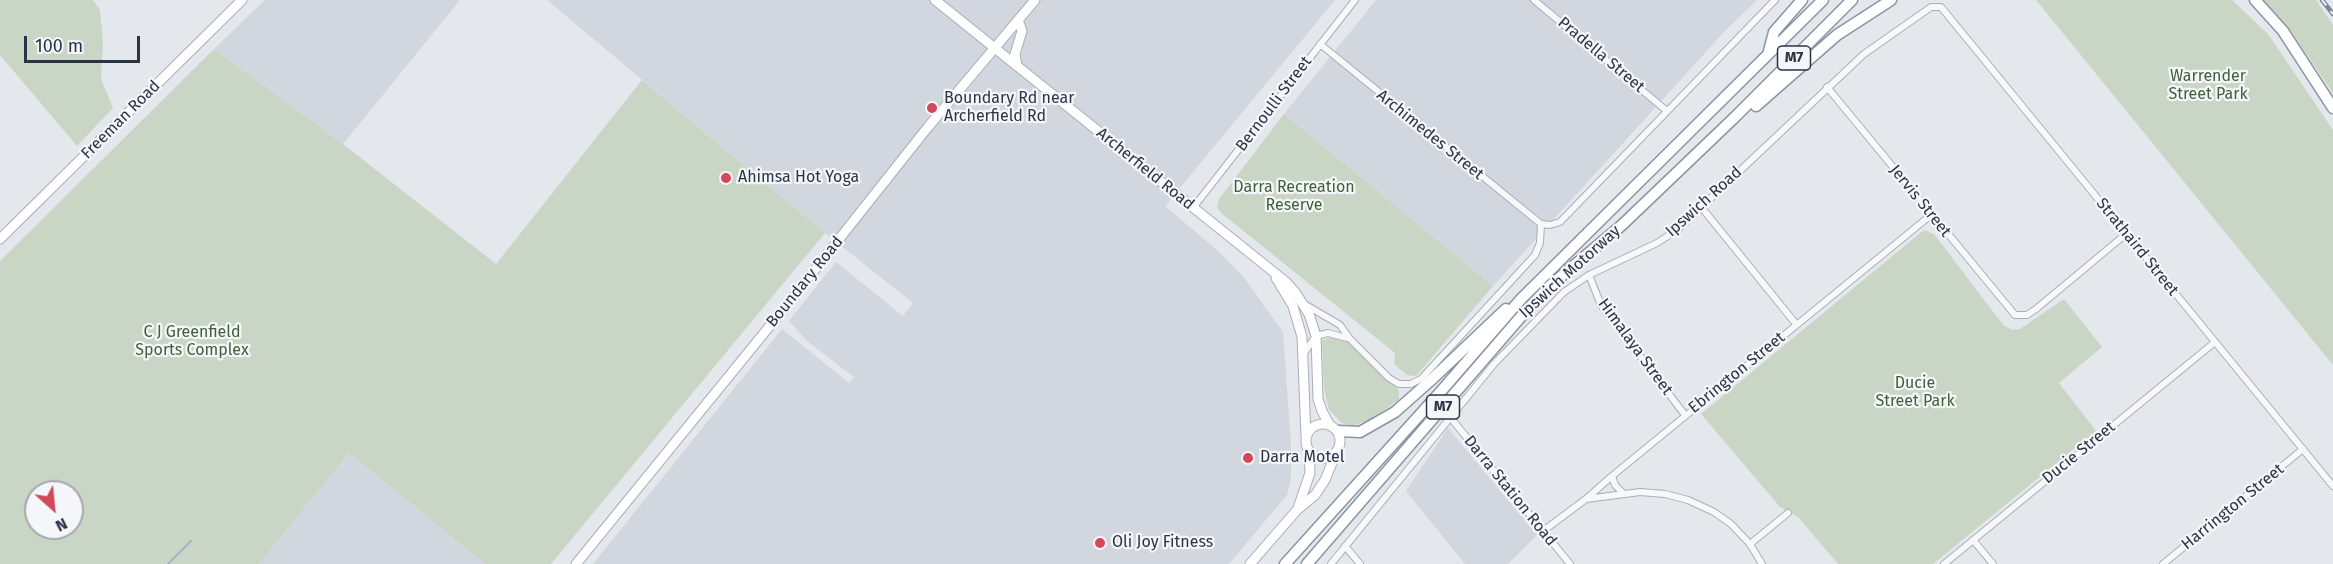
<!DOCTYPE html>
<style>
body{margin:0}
#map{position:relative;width:2333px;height:564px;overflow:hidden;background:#e4e7ec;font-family:"Fira Sans",sans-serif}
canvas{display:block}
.north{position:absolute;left:24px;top:480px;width:60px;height:60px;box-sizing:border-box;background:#f4f6f9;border:2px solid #a4a8b1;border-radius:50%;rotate:153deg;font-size:16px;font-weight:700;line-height:24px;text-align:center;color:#2b3445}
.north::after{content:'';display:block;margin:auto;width:21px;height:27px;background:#d1495b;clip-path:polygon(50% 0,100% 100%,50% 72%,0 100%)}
.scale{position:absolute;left:24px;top:36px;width:116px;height:27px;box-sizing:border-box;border:3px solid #2b3445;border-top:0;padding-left:8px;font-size:18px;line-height:21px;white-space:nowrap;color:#2b3445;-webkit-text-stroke:4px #f4f6f9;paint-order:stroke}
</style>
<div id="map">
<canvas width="2333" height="564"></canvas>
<div class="north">N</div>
<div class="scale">100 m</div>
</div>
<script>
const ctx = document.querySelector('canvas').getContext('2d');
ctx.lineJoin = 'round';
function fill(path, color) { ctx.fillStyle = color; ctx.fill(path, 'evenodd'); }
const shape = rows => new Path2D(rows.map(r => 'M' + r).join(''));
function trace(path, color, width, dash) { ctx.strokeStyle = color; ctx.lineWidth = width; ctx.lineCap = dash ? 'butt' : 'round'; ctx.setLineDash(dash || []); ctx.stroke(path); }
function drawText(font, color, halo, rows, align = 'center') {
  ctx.font = font + ' "Fira Sans",sans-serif'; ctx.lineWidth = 4.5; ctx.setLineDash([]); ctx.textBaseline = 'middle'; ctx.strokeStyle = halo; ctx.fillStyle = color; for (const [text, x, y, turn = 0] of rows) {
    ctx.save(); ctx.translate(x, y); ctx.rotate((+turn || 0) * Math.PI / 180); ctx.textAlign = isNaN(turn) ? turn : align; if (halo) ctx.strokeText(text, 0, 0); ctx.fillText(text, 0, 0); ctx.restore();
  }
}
const built = shape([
 [265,0,460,0,343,144,214,49],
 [547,0,1335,0,1165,206,1217,250,1242,275,1283,332,1291,446,1291,480,1287,495,1229,564,593,564,782,329,849,383,854,377,807,341,789,321,836,262,903,316,913,303,825,233],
 [1376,0,1757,0,1724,32,1493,286,1284,114],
 [1448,428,1537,535,1508,564,1465,564,1406,491],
 [349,453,485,564,259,564]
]);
const green = shape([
 [0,0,93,0,100,10,103,43,101,79,113,108,77,146,0,55],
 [2036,0,2232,0,2268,34,2333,130,2333,365],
 [2263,0,2316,0,2333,25,2333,93,2287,26],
 [214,49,343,144,496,264,642,80,825,233,551,564,485,564,349,453,259,564,0,564,0,261],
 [36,492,72,492,72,528,36,528],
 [1284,114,1493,286,1416,376,1407,375,1394,364,1395,353,1220,212,1217,207,1219,199],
 [1924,230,1934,234,2004,326,2013,330,2020,329,2064,299,2102,347,2059,383,2096,431,1933,564,1838,564,1798,517,1780,507,1701,414],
 [1332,337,1343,338,1372,363,1382,376,1399,390,1399,400,1369,420,1353,426,1342,423,1329,410,1324,388,1322,340]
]);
const stream = shape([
 [168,564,191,541]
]);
const street = shape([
 [1534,0,1667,111],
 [1320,44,1541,224],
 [1827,87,2015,315,2027,315,2036,309,2126,234],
 [1193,208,1355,0],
 [1702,208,1796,324],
 [1541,224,1550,225,1560,222,1775,0],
 [1589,275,1601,305,1685,415],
 [1306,305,1340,325,1350,339,1389,378,1399,384,1411,384,1421,379,1535,255,1540,243,1541,224],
 [1304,353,1316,336,1328,333,1347,338],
 [1450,417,1570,564],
 [1612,476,1615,485,1623,493],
 [1586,499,1640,492,1665,494,1688,500,1714,512,1731,524,1750,544,1762,564],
 [1543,531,1586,499,1612,476,1931,215],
 [1973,540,1993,564],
 [1750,544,1788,513],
 [1345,546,1360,564],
 [1331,564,1494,364,1564,292,1589,275,1657,243,1677,230,1864,54,1931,7,1941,7,2333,486],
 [1944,564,2215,342],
 [2163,564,2303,449]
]);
const secondary = shape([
 [935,0,1286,282,1295,292,1309,314,1316,336,1318,399,1322,411,1329,424],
 [1017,66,1015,54,1022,31,1018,20],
 [0,239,242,0],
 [1276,278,1293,306,1302,337,1306,436],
 '1306 441a17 17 0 1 1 34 0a17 17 0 1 1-34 0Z',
 [1298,508,1310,473,1309,452],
 [576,564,782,311,928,127,1035,0],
 [1250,564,1297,510,1315,495,1325,480,1336,453]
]);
const highway = shape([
 [2255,0,2283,31,2333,108],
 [1769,51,1774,32,1802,0],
 [1756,106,1837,35,1891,0],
 [1338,431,1360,432,1395,412,1430,381,1506,309],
 [1285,564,1443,389,1521,299,1823,0],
 [1307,564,1525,312,1551,285,1622,225,1735,117,1852,0]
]);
const rail = shape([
 [2322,0,2333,14]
]);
const markers = [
 [932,108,6,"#d1495b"],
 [726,178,6,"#d1495b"],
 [1248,458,6,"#d1495b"],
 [1100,543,6,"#d1495b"]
];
const shields = [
 [1794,58,33],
 [1443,407,33]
];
const shieldNames = [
 ["M7",1794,58],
 ["M7",1443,407]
];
const streetNames = [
 ["Pradella Street",1601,55,40],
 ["Bernoulli Street",1274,104,-53],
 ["Freeman Road",121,120,-45],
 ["Archimedes Street",1430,135,39],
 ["Archerfield Road",1145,169,39],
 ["Jervis Street",1920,201,51],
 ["Ipswich Road",1704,202,-42],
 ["Strathaird Street",2137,247,51],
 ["Ipswich Motorway",1570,272,-42],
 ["Boundary Road",805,282,-51],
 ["Himalaya Street",1635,347,54],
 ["Ebrington Street",1737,373,-39],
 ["Ducie Street",2079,453,-39],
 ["Darra Station Road",1510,491,51],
 ["Harrington Street",2233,507,-39]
];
const parkNames = [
 ["Warrender",2208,77],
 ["Street Park",2208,95],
 ["Darra Recreation",1294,188],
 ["Reserve",1294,206],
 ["C J Greenfield",192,333],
 ["Sports Complex",192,351],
 ["Ducie",1915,384],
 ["Street Park",1915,402]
];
const poiNames = [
 ["Boundary Rd near",944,99],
 ["Archerfield Rd",944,117],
 ["Ahimsa Hot Yoga",738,178],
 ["Darra Motel",1260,458],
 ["Oli Joy Fitness",1112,543]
];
fill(built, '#d2d6de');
fill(green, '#c9d6c5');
trace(stream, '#9fb4cc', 2);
trace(street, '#a9aeb7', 8);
trace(secondary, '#a9aeb7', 11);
trace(highway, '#8b94a3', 13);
trace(street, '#f7f8fa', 6);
trace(secondary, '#fff', 9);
trace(highway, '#fff', 10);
trace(rail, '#7d8696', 4.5);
trace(rail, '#f4f6f9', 2, [7]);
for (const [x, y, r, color] of markers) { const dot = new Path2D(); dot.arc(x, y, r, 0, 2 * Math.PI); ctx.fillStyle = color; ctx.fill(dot); trace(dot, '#f4f6f9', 2); }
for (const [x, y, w] of shields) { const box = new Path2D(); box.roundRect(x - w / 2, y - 12, w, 24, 4.5); ctx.fillStyle = '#f4f6f9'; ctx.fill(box); trace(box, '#2b3445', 1.5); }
drawText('bold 15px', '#2b3445', null, shieldNames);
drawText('16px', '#2b3445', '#f4f6f9', streetNames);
drawText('16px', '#3f6138', '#f4f6f9', parkNames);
drawText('16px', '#2b3445', '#f4f6f9', poiNames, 'left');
</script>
